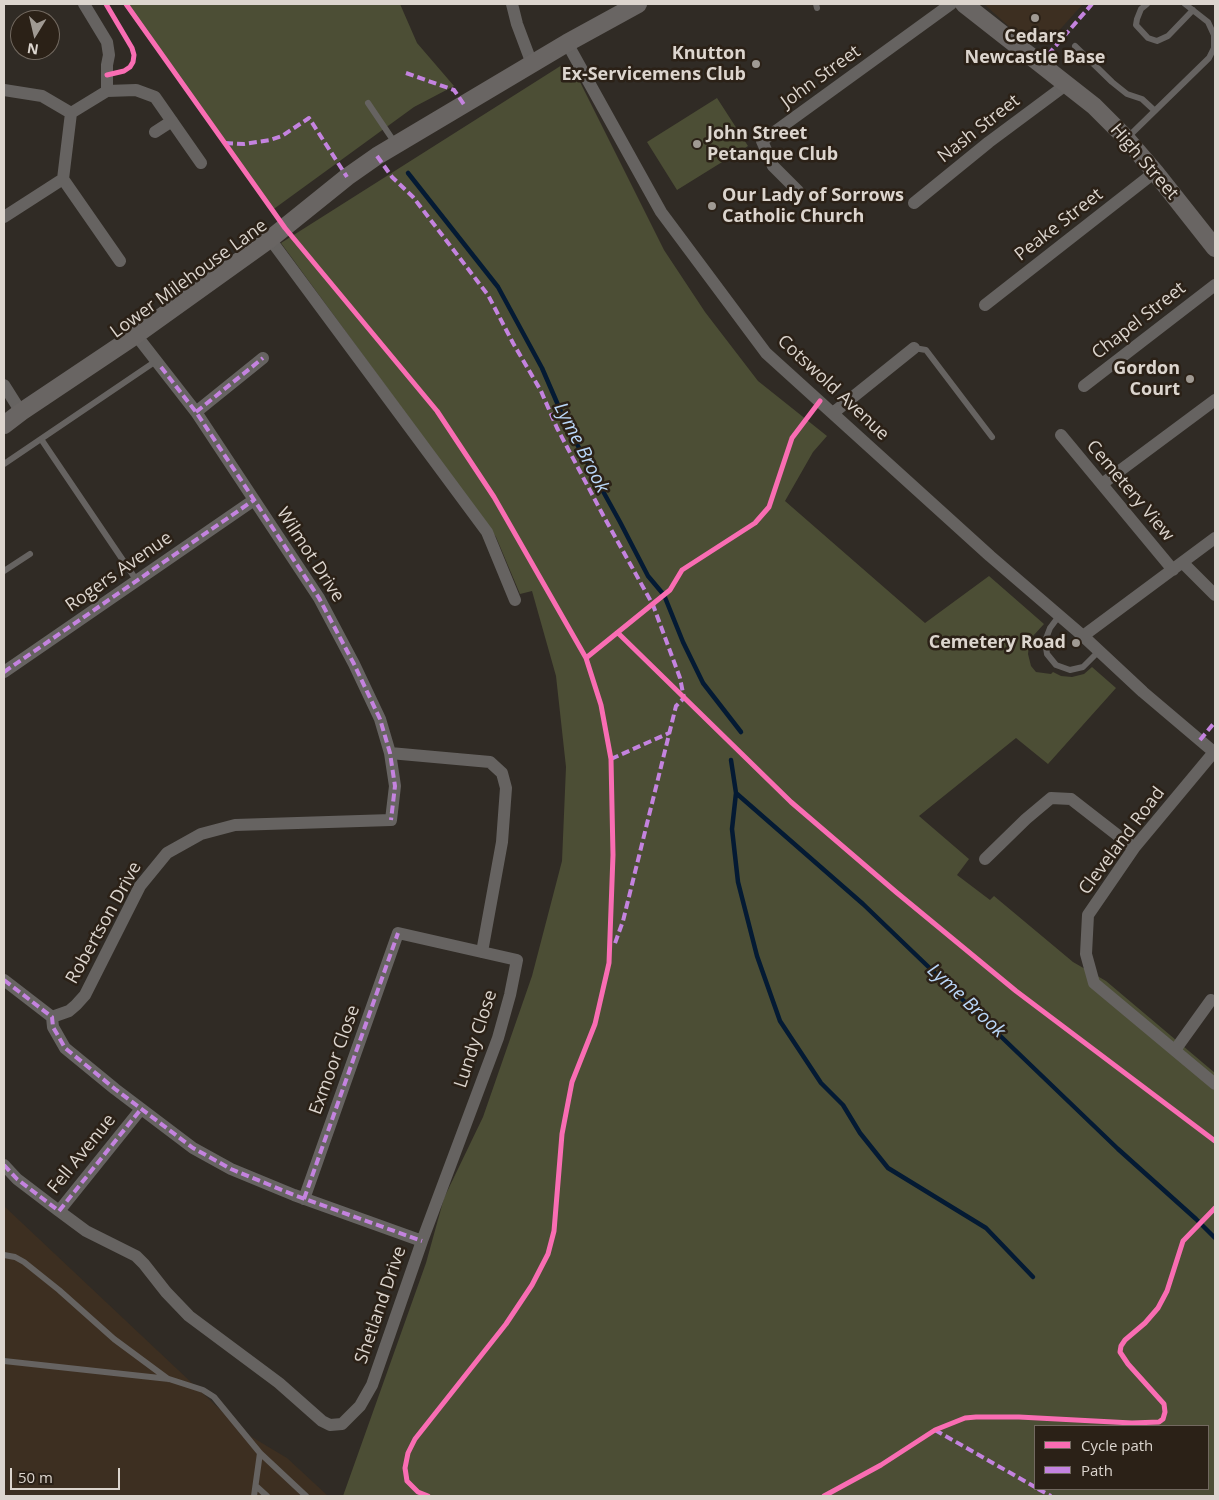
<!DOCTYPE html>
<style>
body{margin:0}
#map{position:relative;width:1219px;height:1500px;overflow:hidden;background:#302b25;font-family:"Open Sans",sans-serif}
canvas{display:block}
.frame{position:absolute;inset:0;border:5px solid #dcd5ce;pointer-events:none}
.legend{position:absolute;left:1034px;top:1425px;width:175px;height:65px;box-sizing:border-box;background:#2b2117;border:1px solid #726960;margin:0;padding:6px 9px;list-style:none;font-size:15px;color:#dcd5ce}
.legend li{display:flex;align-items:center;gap:10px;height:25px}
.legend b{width:25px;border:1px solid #726960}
.north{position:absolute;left:10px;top:10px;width:50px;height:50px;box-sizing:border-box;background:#2b2117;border:1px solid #726960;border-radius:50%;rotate:189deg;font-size:14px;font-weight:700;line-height:20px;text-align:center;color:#dcd5ce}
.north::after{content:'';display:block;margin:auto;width:18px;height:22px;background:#a09a93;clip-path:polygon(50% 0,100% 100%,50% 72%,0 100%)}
.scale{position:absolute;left:10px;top:1468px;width:110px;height:22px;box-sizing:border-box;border:2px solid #dcd5ce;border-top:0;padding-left:6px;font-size:15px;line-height:18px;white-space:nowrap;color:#dcd5ce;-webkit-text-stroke:4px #2b2117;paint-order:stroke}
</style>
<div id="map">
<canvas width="1219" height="1500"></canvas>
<div class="frame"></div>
<ul class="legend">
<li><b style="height:6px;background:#f96db3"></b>Cycle path</li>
<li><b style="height:6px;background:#c483df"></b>Path</li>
</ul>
<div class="north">N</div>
<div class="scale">50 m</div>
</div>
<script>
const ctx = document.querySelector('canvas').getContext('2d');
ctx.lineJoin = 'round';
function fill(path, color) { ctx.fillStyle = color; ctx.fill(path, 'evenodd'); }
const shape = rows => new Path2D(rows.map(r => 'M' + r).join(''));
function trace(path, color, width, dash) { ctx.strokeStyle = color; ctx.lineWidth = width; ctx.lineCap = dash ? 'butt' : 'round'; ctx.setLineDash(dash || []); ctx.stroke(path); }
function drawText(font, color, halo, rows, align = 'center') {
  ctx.font = font + ' "Open Sans",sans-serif'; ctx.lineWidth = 5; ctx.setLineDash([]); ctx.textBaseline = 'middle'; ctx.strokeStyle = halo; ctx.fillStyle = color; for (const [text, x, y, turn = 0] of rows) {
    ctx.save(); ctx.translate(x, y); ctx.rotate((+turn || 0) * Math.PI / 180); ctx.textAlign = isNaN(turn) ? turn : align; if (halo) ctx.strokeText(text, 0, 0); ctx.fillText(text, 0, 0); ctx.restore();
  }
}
const built = shape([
 [984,4,1083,4,1046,45,1015,32],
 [4,1206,245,1433,287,1458,328,1496,4,1496]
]);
const green = shape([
 [123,4,400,4,417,43,454,86,414,107,271,211,207,119],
 [562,65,577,76,664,250,705,312,758,381,827,436,813,452,785,501,925,623,989,576,1044,624,1033,636,1029,645,1028,654,1031,666,1036,672,1051,674,1053,672,1061,676,1072,677,1084,674,1092,667,1116,688,1048,764,1016,738,919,816,969,859,957,875,990,900,994,896,1073,962,1106,981,1215,1073,1215,1496,343,1496,426,1263,444,1198,483,1117,532,976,562,861,566,767,556,676,532,591,520,594,496,537,281,243],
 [1035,1426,1208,1426,1208,1489,1035,1489],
 [717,98,748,146,677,190,647,142]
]);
const stream = shape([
 [408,173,498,287,542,368,568,428,620,522,648,576,664,595,683,642,703,683,741,732],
 [731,760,736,793,863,904,1118,1149,1196,1219,1215,1238],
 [736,793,732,829,738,882,757,956,780,1021,821,1083,843,1105,860,1133,888,1168,986,1228,1033,1277]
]);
const lane = shape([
 [816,4,817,8],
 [1147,4,1141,9,1137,19,1136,25,1148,38,1157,41,1168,36,1193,10],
 [1075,46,1112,82,1127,94,1142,99,1155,111],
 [368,103,395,143],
 [1127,138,1209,58,1214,48,1214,35,1208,22,1185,4],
 [914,348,926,350,992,437],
 [41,439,137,581],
 [4,464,156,361],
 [4,571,30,554],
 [1059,616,1050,628,1045,641,1047,654,1056,665,1070,670,1083,667,1099,651],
 [4,1255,15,1257,24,1262,59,1290,114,1339,168,1379],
 [4,1361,169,1379,203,1390,214,1397,260,1453,306,1496],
 [256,1486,267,1496],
 [254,1496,260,1453]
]);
const street = shape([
 [512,4,517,24,532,64],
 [567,43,661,212,766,353,990,556,1083,636,1143,692,1215,753],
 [4,90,42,96,71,113],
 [107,91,136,90,155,97,201,163],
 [155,132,172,121],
 [63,179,120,261],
 [798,191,773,166,762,141,951,4],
 [914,203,989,142,1067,84],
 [4,217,63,179,71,113,107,91,107,65,109,55,107,42,84,4],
 [270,239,487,532,515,600],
 [985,305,1155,172],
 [4,385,21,412],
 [1084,386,1215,285],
 [196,412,263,358],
 [833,413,914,348],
 [1061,435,1173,570],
 [1102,484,1215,400],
 [1183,563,1215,595],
 [1083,636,1215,538],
 [4,672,254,500],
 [1214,752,1134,848,1088,915,1086,954,1094,983,1215,1084],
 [390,753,490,762,502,773,506,788,502,842,482,952],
 [985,859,1026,819,1051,798,1071,799,1134,848],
 [4,980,52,1017],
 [52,1017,69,1011,76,1005,85,995,140,886,167,853,201,834,235,825,391,820,395,786,390,753,380,719,354,664,319,598,196,412,136,335],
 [52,1017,53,1027,65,1048,115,1089,193,1148,231,1169,294,1195,422,1241],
 [1175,1050,1211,1000],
 [4,1165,17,1179,59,1211,141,1109],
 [59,1211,86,1231,136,1256,144,1264,166,1292,189,1316,279,1383,322,1421,330,1425,342,1424,360,1406,372,1385,422,1241,498,1038,510,995,517,960,398,933,304,1199]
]);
const secondary = shape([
 [964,4,1094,106,1124,136,1155,172,1215,248],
 [4,425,21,412,136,335,270,239,347,177,377,156,567,43,638,4]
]);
const quiet = shape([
 [1040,64,1092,4],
 [406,73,454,90,465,106],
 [225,143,244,144,270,140,282,136,309,118,347,177],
 [377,156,392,177,413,197,488,295,513,343,541,391,557,428,603,515,653,605,680,678,684,698,676,706,623,921,614,946],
 [161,367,196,412,319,598,354,664,380,719,390,753,395,786,391,820],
 [196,412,263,358],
 [4,672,254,500],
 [1200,740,1215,722],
 [611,759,669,733],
 [4,980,52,1017,53,1027,65,1048,115,1089,193,1148,231,1169,294,1195,422,1241],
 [4,1165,17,1179,59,1211,141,1109],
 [304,1199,398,933],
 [935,1430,1035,1487],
 [1038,1489,1051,1496]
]);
const cycleway = shape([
 [106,4,132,48,134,55,133,62,130,67,124,71,107,75],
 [126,4,285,228,437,411,494,497,586,658,601,705,611,759,613,855,609,963,595,1024,572,1082,562,1134,554,1231,548,1254,532,1285,506,1324,415,1439,408,1453,405,1468,407,1481,418,1492,428,1496],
 [618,633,791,802,896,892,1016,991,1215,1141],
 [586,658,670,590,682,570,755,523,769,507,792,438,820,401],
 [824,1496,881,1465,935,1430,965,1418,976,1417,1019,1417,1132,1423,1159,1422,1163,1419,1165,1412,1164,1404,1128,1364,1120,1352,1121,1346,1125,1340,1145,1323,1158,1308,1167,1291,1183,1241,1215,1208]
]);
const markers = [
 [1035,18,5,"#a09a93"],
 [756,64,5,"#a09a93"],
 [697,144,5,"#a09a93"],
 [712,206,5,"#a09a93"],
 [1190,379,5,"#a09a93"],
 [1076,643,5,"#a09a93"]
];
const poiNames = [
 ["Cedars",1035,37,"center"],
 ["Newcastle Base",1035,58,"center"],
 ["Knutton",746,54],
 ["Ex-Servicemens Club",746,75],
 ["John Street",707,134,"left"],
 ["Petanque Club",707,155,"left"],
 ["Our Lady of Sorrows",722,196,"left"],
 ["Catholic Church",722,217,"left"],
 ["Gordon",1180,369],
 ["Court",1180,390],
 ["Cemetery Road",1066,643]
];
const streetNames = [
 ["John Street",821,77,-36],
 ["Nash Street",979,129,-38],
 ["High Street",1144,162,49],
 ["Peake Street",1059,225,-38],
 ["Lower Milehouse Lane",189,279,-36],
 ["Chapel Street",1139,321,-38],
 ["Cotswold Avenue",833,388,43],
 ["Cemetery View",1130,491,50],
 ["Wilmot Drive",310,555,57],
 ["Rogers Avenue",119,572,-35],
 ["Cleveland Road",1122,841,-53],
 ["Robertson Drive",104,923,-61],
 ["Lundy Close",476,1039,-72],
 ["Exmoor Close",335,1060,-70],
 ["Fell Avenue",82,1154,-51],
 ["Shetland Drive",381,1305,-71]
];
const waterNames = [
 ["Lyme Brook",581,448,63],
 ["Lyme Brook",966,1001,43]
];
fill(built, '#3d2f21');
fill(green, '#4c4e35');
trace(stream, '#041a33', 4.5);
trace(lane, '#666361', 6);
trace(street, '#666361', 12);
trace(secondary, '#696563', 18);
trace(quiet, '#c483df', 4, [8, 4]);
trace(cycleway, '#f96db3', 5);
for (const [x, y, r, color] of markers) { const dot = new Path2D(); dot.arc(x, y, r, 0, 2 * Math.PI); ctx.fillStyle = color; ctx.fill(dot); trace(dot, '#2b2117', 2); }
drawText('bold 18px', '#dcd5ce', '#2b2117', poiNames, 'right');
drawText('18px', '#dcd5ce', '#2b2117', streetNames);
drawText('italic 19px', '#bad7f9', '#2b2117', waterNames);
</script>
